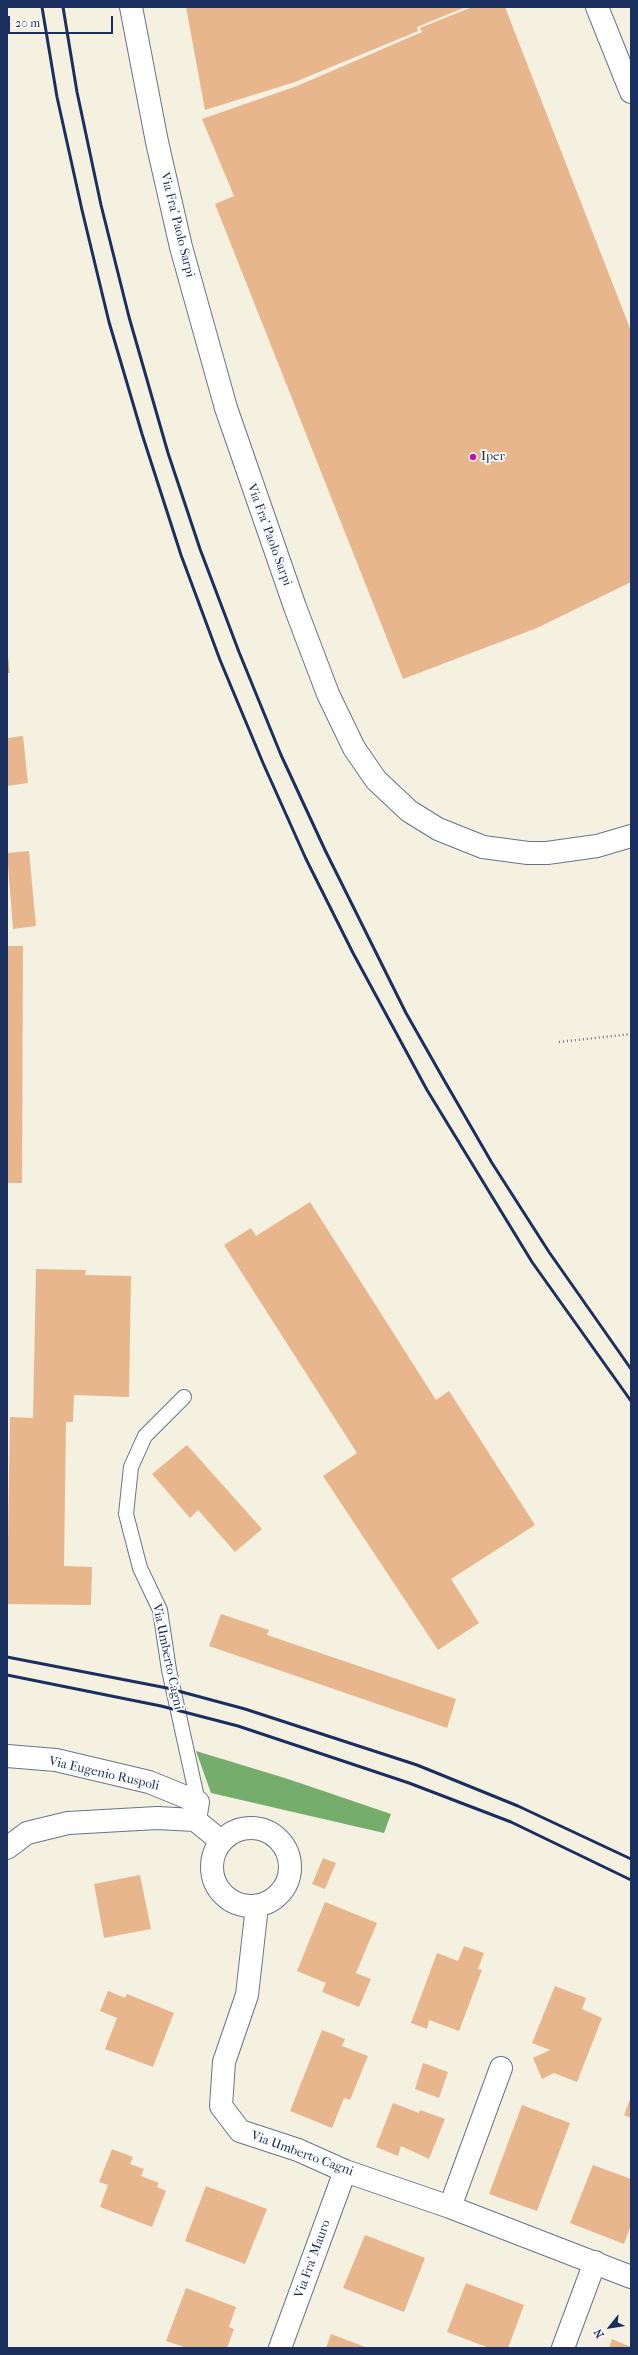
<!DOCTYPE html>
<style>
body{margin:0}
#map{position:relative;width:638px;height:2355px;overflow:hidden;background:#f5f1e1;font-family:"IM FELL French Canon",serif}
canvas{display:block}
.frame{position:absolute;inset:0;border:8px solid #1b2f5e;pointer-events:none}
.north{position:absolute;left:590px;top:2307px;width:40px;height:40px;-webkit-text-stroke:3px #fff;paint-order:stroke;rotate:240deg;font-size:11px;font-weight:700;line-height:16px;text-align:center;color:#1b2f5e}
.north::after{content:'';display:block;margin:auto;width:14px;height:18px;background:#1b2f5e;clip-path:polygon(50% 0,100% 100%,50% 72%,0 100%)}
.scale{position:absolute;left:8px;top:16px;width:105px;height:18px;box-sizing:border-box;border:2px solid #1b2f5e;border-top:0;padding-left:5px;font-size:12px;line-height:14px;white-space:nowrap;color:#1b2f5e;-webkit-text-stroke:3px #fff;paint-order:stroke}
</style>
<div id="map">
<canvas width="638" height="2355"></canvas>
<div class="frame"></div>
<div class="north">N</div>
<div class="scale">20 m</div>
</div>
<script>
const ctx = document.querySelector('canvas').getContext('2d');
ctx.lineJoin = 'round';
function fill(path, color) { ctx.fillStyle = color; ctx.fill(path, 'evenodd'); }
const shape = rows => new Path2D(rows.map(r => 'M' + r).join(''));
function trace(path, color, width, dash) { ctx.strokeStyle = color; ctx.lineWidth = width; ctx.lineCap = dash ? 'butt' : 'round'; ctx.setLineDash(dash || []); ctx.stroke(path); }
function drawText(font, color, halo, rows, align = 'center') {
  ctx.font = font + ' "IM FELL French Canon",serif'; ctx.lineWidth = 3.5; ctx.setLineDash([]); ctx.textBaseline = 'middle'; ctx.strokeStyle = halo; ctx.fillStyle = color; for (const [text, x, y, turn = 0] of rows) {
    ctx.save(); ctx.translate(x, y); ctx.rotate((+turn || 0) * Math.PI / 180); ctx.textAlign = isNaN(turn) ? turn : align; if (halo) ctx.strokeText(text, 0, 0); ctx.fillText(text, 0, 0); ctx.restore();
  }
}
const forest = shape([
 [196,1751,288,1779,391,1814,384,1833,211,1793]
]);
const building = shape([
 [186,7,466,7,417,27,418,31,295,82,205,110],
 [472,7,505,7,631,331,631,582,537,628,403,679,215,204,234,196,202,119,297,86,422,32,420,28],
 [7,647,10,673,7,673],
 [23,736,28,783,7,786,7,738],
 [29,851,36,926,13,929,7,853],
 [7,946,23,946,22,1183,7,1183],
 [310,1202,436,1400,449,1391,535,1525,451,1579,479,1623,438,1650,323,1476,357,1453,224,1245,251,1228,256,1236],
 [36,1269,86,1270,85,1275,131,1276,129,1397,74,1395,73,1422,66,1422,64,1566,92,1567,91,1605,7,1604,10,1417,33,1418],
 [187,1445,262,1529,235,1552,198,1510,190,1518,152,1474],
 [221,1614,269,1630,267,1635,456,1699,447,1728,209,1646],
 [323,1858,336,1863,325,1889,312,1884],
 [140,1875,151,1929,104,1938,94,1884],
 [325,1902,377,1923,356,1973,371,1979,359,2007,322,1992,326,1983,297,1971],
 [464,1946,484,1953,478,1969,482,1970,459,2031,429,2020,427,2029,411,2023,437,1953,458,1961],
 [555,1986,586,1998,582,2009,602,2018,577,2082,554,2073,542,2079,533,2058,550,2050,532,2043],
 [108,1991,125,1998,127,1994,174,2013,153,2067,105,2049,117,2018,100,2011],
 [322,2030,345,2039,342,2046,368,2056,350,2100,344,2098,332,2128,290,2111],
 [423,2063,448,2072,439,2098,415,2089],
 [631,2097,631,2118,624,2115],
 [393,2103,419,2113,420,2110,445,2119,429,2159,401,2146,398,2156,376,2147],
 [522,2105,570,2123,537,2211,489,2194],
 [112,2149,133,2157,130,2164,144,2169,141,2176,159,2183,157,2187,166,2191,152,2227,100,2207,108,2185,99,2182],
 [593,2165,631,2179,631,2225,624,2244,570,2223],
 [206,2186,267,2209,245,2264,185,2241],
 [365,2235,425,2258,404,2312,343,2288],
 [466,2283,524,2305,508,2348,489,2348,447,2332],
 [186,2288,236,2307,229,2327,234,2329,227,2348,187,2348,166,2341],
 [331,2334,368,2348,326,2348],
 [612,2339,631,2347,631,2348,609,2348]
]);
const path = shape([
 [559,1042,631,1034]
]);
const lane = shape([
 [184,1397,145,1436,131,1467,126,1514,140,1568,160,1610,169,1670,198,1802]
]);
const street = shape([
 [7,1756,56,1760,149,1782,198,1802,195,1820],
 '212 1867a39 39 0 1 1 78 0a39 39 0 1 1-78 0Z',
 [7,1848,27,1833,68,1823,157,1818,195,1820,221,1841],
 [257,1906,247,1995,224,2062,221,2106,240,2131,298,2150,345,2171,450,2207,631,2277],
 [450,2207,501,2068],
 [280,2348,345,2171],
 [563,2348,595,2262]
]);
const secondary = shape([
 [131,7,157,142,181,247,226,408,295,607,328,694,354,748,376,780,409,811,438,829,483,847,528,853,547,853,597,846,631,836],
 [597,7,631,92]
]);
const rail = shape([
 [42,7,57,97,82,210,109,322,142,434,181,555,220,660,263,763,306,859,353,953,427,1090,532,1262,631,1401],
 [63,7,77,92,101,205,129,317,168,453,200,549,239,652,281,755,325,850,406,1013,444,1080,492,1163,549,1252,631,1369],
 [7,1657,167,1688,245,1709,417,1765,518,1806,631,1859],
 [7,1675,161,1706,238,1726,409,1783,511,1822,631,1880]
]);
const markers = [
 [473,457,4,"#b5179e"]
];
const streetNames = [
 ["Via Fra' Paolo Sarpi",177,225,76],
 ["Via Fra' Paolo Sarpi",269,535,70],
 ["Via Umberto Cagni",167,1657,78],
 ["Via Eugenio Ruspoli",104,1774,13],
 ["Via Umberto Cagni",302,2154,20],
 ["Via Fra' Mauro",313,2259,-70]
];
const poiNames = [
 ["Iper",481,457]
];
fill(forest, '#74ad6c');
fill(building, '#e7b68c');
trace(lane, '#67738c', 16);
trace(street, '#67738c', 24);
trace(secondary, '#67738c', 24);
trace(path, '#67738c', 2.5, [1, 3]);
trace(lane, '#fff', 14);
trace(street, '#fff', 22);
trace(secondary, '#fff', 22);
trace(rail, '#1b2f5e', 3);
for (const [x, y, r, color] of markers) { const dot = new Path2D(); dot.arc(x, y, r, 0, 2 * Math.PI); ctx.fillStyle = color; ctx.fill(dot); trace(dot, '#fff', 1.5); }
drawText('13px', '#1b2f5e', '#fff', streetNames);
drawText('13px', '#1b2f5e', '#fff', poiNames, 'left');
</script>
